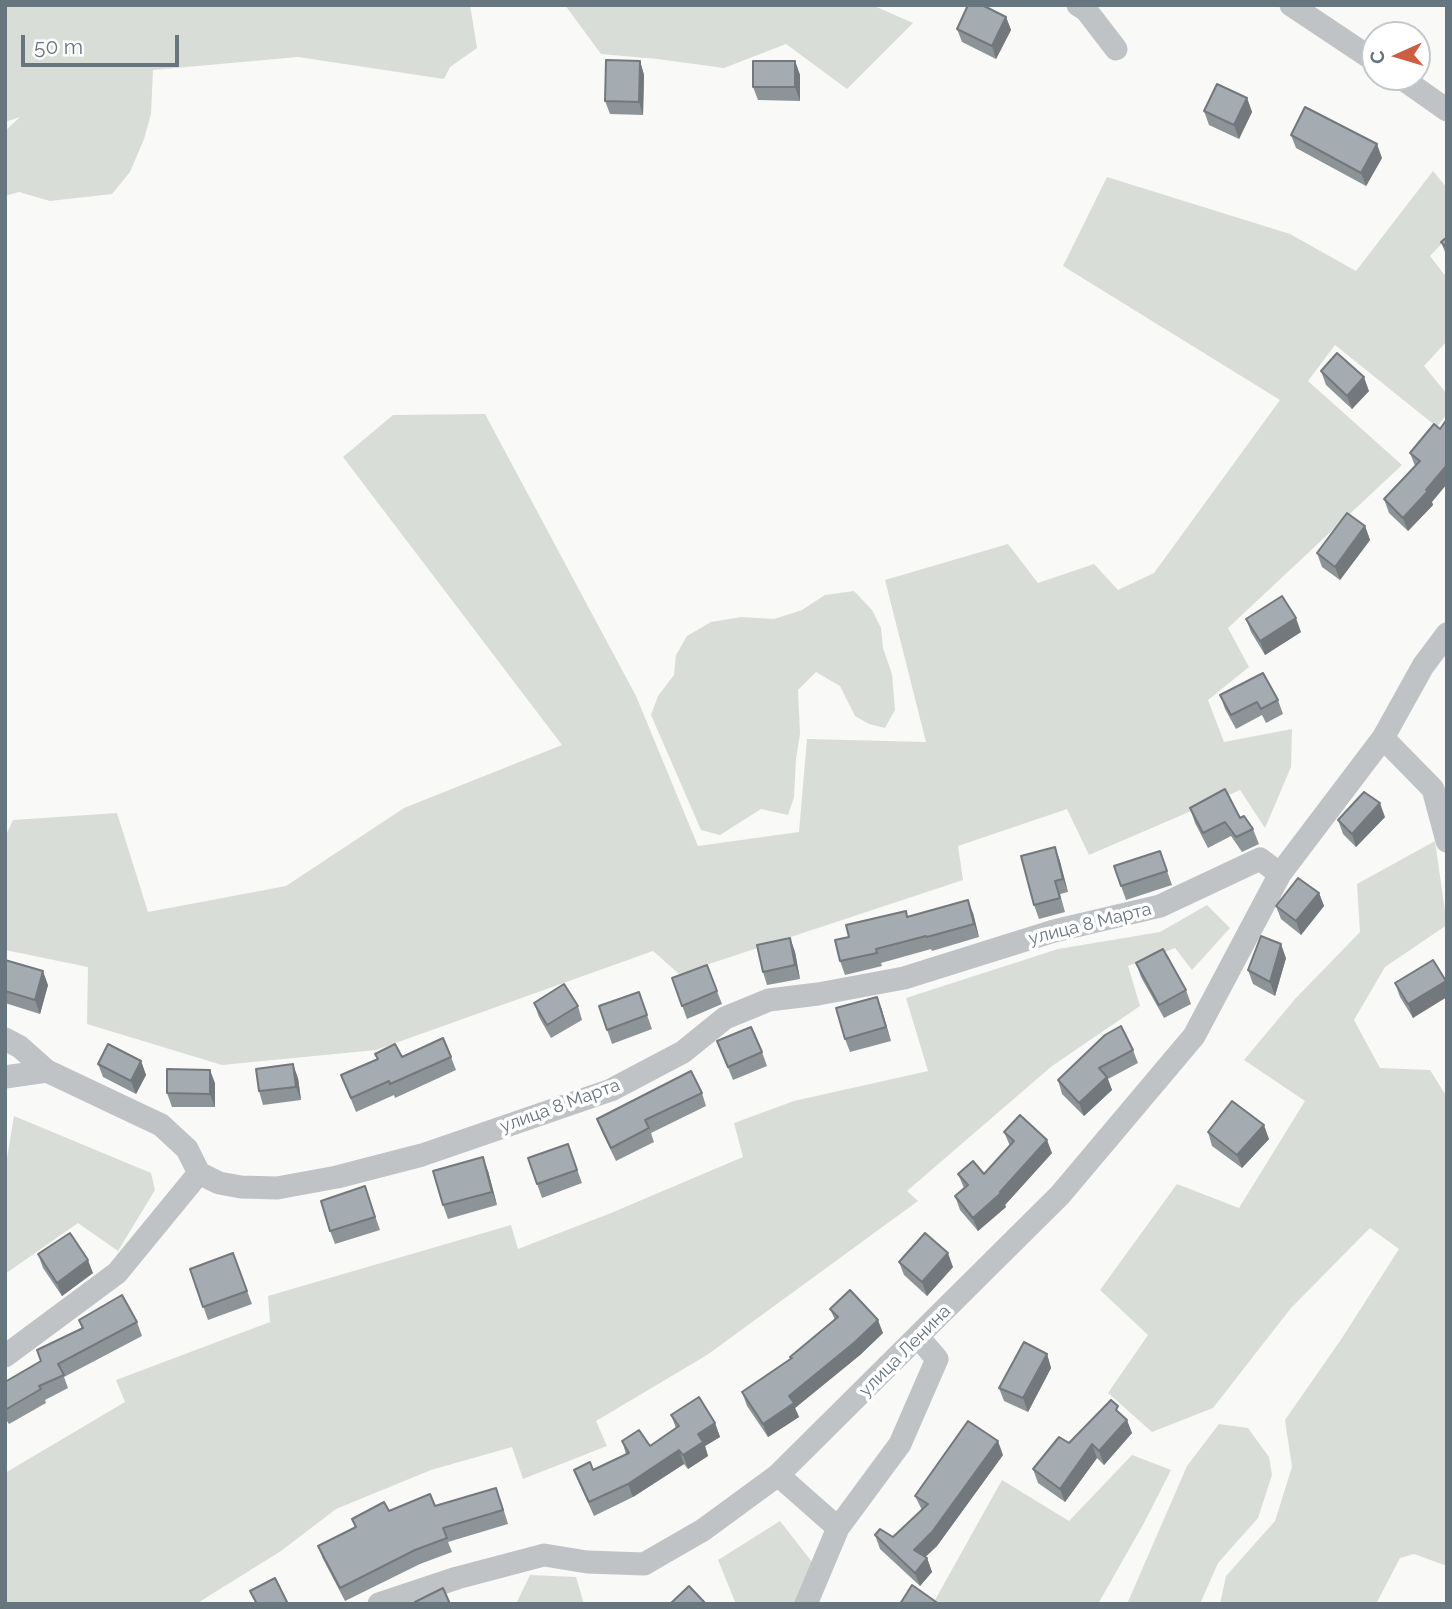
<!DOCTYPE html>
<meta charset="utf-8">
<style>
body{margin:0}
#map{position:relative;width:1452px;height:1609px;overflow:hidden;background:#f9f9f7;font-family:Raleway,sans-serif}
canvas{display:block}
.frame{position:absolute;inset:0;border:7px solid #67757e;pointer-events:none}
.north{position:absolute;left:1361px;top:21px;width:70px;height:70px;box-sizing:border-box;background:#fff;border:2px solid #c2c8cb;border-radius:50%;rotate:266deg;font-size:19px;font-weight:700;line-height:28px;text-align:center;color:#67757e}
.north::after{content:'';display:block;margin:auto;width:24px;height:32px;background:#ce5e43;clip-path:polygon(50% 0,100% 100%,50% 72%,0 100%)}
.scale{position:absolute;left:21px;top:35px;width:158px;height:32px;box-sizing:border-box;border:4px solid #67757e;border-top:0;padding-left:9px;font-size:21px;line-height:24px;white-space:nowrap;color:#67757e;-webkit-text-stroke:5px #fff;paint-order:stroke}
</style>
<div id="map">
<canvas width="1452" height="1609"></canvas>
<div class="frame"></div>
<div class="north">С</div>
<div class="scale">50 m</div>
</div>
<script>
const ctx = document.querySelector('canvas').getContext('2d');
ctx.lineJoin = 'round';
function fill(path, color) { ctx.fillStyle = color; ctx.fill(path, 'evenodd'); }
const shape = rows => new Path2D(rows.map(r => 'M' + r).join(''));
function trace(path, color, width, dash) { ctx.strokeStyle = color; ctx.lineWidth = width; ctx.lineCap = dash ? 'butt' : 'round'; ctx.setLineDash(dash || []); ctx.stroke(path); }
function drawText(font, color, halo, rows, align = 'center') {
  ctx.font = font + ' Raleway,sans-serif'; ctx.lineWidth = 7; ctx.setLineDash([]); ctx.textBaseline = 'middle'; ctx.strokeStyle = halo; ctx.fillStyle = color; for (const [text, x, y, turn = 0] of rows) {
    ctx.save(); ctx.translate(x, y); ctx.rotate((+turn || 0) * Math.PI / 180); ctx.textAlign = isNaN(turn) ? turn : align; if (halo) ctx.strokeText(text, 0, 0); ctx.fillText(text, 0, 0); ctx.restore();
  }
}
const green = shape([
 [5,5,470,5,477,48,450,67,444,79,298,57,153,70,151,114,144,139,130,172,112,194,50,201,19,192,5,196,5,131,20,117,5,122],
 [565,5,872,5,913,23,847,89,786,44,724,68,657,59,601,54],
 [1433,171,1447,188,1447,238,1430,256,1447,278,1447,341,1424,366,1447,394,1447,414,1437,427,1335,345,1308,381,1402,465,1228,628,1249,667,1208,700,1224,742,1292,729,1291,767,1265,828,1240,790,1089,855,1067,809,958,846,963,880,679,974,653,951,376,1050,222,1065,87,1024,88,967,5,950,5,837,13,820,117,813,148,912,286,886,404,808,562,745,343,457,393,415,485,414,636,696,698,846,799,832,807,739,926,742,885,580,1008,544,1038,583,1094,564,1118,590,1154,573,1280,400,1063,266,1107,177,1290,234,1356,271],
 [854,591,872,610,881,628,883,648,892,674,895,710,885,728,869,724,855,716,840,686,816,672,798,690,800,734,796,759,794,797,788,815,761,809,720,835,701,830,651,715,658,696,674,675,676,655,687,636,711,622,741,617,774,619,802,610,825,595],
 [1435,841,1447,925,1385,967,1354,1020,1380,1068,1430,1070,1447,1097,1447,1566,1414,1554,1400,1558,1376,1604,1220,1604,1226,1576,1275,1521,1292,1467,1285,1420,1342,1338,1399,1249,1370,1228,1291,1308,1213,1408,1152,1432,1108,1393,1148,1335,1100,1290,1177,1184,1239,1208,1305,1101,1244,1060,1295,999,1360,932,1357,884],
 [1207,905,1230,928,1192,970,1175,948,1128,966,1140,1006,1052,1066,907,1191,918,1201,707,1355,596,1421,607,1446,523,1479,512,1447,431,1470,336,1509,281,1551,196,1604,5,1604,5,1592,7,1591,5,1587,5,1473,125,1402,116,1380,270,1322,268,1296,511,1225,518,1249,611,1213,743,1157,734,1123,794,1101,928,1071,906,998,1058,949,1160,932],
 [14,1116,151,1173,155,1190,118,1251,78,1223,5,1274,5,1170],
 [1219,1424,1248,1428,1269,1457,1272,1475,1258,1518,1218,1563,1200,1604,1127,1604,1187,1466],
 [1132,1455,1171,1470,1144,1523,1098,1604,940,1604,935,1600,1002,1480,1069,1521],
 [780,1521,812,1562,795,1604,736,1604,718,1560],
 [530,1575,576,1577,584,1604,516,1604]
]);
const street = shape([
 [1078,5,1086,10,1116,49],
 [1291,5,1375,61],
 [1400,77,1447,110],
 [1383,738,1433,789,1447,841],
 [5,1039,20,1047,47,1071],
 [5,1077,47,1071,161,1125,187,1149,199,1173,219,1183,241,1187,277,1188,337,1177,422,1155,611,1090,683,1052,725,1018,769,1000,818,994,904,978,1054,931,1160,906,1260,859,1280,874],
 [5,1356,117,1273,199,1173],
 [778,1475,838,1528],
 [379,1604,457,1578,544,1555,587,1562,644,1564,703,1530,778,1475,1060,1195,1194,1036,1280,874,1383,738,1423,666,1447,634],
 [806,1604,838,1528,900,1444,937,1359,919,1338]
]);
const wall = shape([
 [1006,17,1011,30,996,59,962,42,957,29],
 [640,61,644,75,643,115,610,114,605,101],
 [795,61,800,75,800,101,758,100,753,87],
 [1247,98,1252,112,1239,139,1209,125,1204,111],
 [1291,135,1382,158,1366,186,1296,148],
 [1447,237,1447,257,1441,242],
 [1321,371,1369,391,1352,409,1326,385],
 [1434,424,1432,502,1433,505,1408,531,1389,513,1384,499,1415,466,1410,453],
 [1365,526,1370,540,1340,580,1322,567,1317,553],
 [1246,619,1301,632,1265,655,1251,632],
 [1220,695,1278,700,1283,714,1266,723,1262,715,1236,729,1225,709],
 [1190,808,1240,818,1253,829,1259,844,1242,852,1231,836,1208,848,1195,823],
 [1385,817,1356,847,1343,834,1338,820],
 [1055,847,1068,892,1060,894,1065,912,1039,919,1034,905],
 [1160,851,1172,885,1126,900,1114,866],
 [1319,893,1324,906,1301,935,1281,919,1276,906],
 [973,913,979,937,932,951,931,949,881,963,882,966,845,975,840,961,849,937,908,917],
 [790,938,795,952,800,979,767,985,763,972],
 [1286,958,1275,996,1253,984,1248,970],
 [5,960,48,985,40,1014,5,1003],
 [1136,963,1186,990,1191,1004,1164,1018,1141,977],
 [707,965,722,1004,687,1019,672,978],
 [1447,982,1413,1018,1400,997,1395,983],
 [639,992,652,1029,612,1044,599,1006],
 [877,997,891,1041,850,1052,845,1039],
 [534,1003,578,1006,582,1020,551,1038,539,1017],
 [717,1041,762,1052,767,1066,733,1080],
 [1133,1050,1138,1063,1108,1079,1112,1090,1084,1116,1062,1094,1058,1080],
 [375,1054,402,1057,451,1057,456,1070,395,1098,394,1095,356,1112,341,1075,377,1059],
 [141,1061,146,1075,136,1094,103,1077,98,1064],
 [298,1078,301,1100,263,1105,259,1091],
 [215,1083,215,1107,172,1107,167,1093],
 [702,1093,706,1106,651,1133,654,1142,616,1161,602,1132,597,1119],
 [1004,1132,1052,1153,1005,1205,1006,1207,978,1231,960,1210,955,1196,964,1188,958,1174,984,1174,1010,1146],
 [1208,1132,1269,1139,1242,1168,1212,1146],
 [568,1144,582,1183,542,1198,528,1158],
 [488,1171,497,1205,448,1219,443,1205],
 [365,1186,380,1230,335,1244,330,1231],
 [233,1253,252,1304,208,1320,190,1269],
 [38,1254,93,1273,62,1296,43,1268],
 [899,1262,953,1267,927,1296,904,1275],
 [830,1309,883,1333,860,1355,795,1408,799,1417,768,1437,747,1406,742,1392,791,1359,790,1357,835,1320],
 [79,1320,137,1322,142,1336,64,1377,68,1388,45,1400,46,1403,9,1424,5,1418,5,1382,41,1361,37,1350,82,1329],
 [1047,1354,1051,1368,1028,1412,1004,1401,999,1388],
 [671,1415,715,1423,720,1437,705,1446,708,1456,688,1469,684,1464,633,1497,594,1516,579,1483,574,1470,593,1470,626,1454,622,1441,650,1446,676,1428],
 [1122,1416,1132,1433,1104,1465,1097,1458,1065,1502,1038,1483,1033,1469,1069,1443],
 [1003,1455,937,1546,925,1557,927,1558,932,1572,920,1586,880,1549,875,1535,893,1537,922,1510,915,1496],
 [501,1501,508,1524,448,1542,452,1552,420,1564,345,1601,323,1559,318,1546,355,1527,352,1519,389,1511,435,1506]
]);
const shadedWall = shape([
 [1006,17,1011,30,996,59,992,46],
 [640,61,644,75,643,115,639,102],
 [795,61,800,75,800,101,795,87],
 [1247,98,1252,112,1239,139,1234,125],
 [1377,144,1382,158,1366,186,1361,173],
 [1364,377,1369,391,1352,409,1347,396],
 [1447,465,1447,484,1432,502,1433,505,1408,531,1403,518],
 [1365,526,1370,540,1340,580,1335,567],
 [1296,618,1301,632,1265,655,1260,641],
 [1380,803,1385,817,1356,847,1352,834],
 [1055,847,1060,861,1068,892,1063,879],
 [1319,893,1324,906,1301,935,1296,921],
 [968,900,973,913,979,937,974,924],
 [790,938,795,952,800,979,795,965],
 [1281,944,1286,958,1275,996,1270,982],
 [43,971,48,985,40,1014,35,1000],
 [1446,981,1447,997,1413,1018,1408,1004],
 [877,997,882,1010,891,1041,886,1027],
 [141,1061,146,1075,136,1094,131,1081],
 [293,1064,298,1078,301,1100,296,1087],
 [210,1070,215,1083,215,1107,210,1094],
 [1107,1077,1112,1090,1084,1116,1079,1103],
 [1264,1125,1269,1139,1242,1168,1237,1155],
 [1047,1140,1052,1153,1005,1205,1006,1207,978,1231,973,1218,1000,1192],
 [483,1157,488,1171,497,1205,492,1192],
 [948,1253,953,1267,927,1296,922,1282],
 [88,1260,93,1273,62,1296,57,1283],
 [878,1320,883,1333,860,1355,795,1408,799,1417,768,1437,763,1424,789,1396],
 [1047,1354,1051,1368,1028,1412,1023,1398],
 [1127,1420,1132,1433,1104,1465,1099,1451],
 [715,1423,720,1437,705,1446,708,1456,688,1469,683,1455,698,1434],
 [998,1441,1003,1455,937,1546,918,1564,914,1550],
 [1092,1444,1097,1458,1065,1502,1060,1489],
 [679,1450,684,1464,633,1497,628,1484],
 [927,1558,932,1572,920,1586,915,1573]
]);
const building = shape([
 [968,5,982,5,1006,17,992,46,957,29,968,5],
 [606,60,640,61,639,102,605,101,606,60],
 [753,61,795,61,795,87,753,87,753,61],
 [1217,84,1247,98,1234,125,1204,111,1217,84],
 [1305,107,1377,144,1361,173,1291,135,1305,107],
 [1447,237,1447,248,1441,242,1447,237],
 [1337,353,1364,377,1347,396,1321,371,1337,353],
 [1447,419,1447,465,1426,490,1428,491,1403,518,1384,499,1420,461,1410,453,1434,424,1440,429,1447,419],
 [1347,513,1365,526,1335,567,1317,553,1347,513],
 [1282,596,1296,618,1260,641,1246,619,1282,596],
 [1263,673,1278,700,1261,709,1257,702,1231,715,1220,695,1263,673],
 [1225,789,1240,818,1244,816,1253,829,1236,837,1225,822,1203,833,1190,808,1225,789],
 [1364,792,1380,803,1352,834,1338,820,1364,792],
 [1055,847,1063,879,1055,881,1060,898,1034,905,1021,856,1055,847],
 [1160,851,1167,871,1121,886,1114,866,1160,851],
 [1298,878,1319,893,1296,921,1276,906,1298,878],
 [968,900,974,924,927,937,926,936,876,949,877,953,840,961,835,940,849,937,846,925,906,911,907,917,968,900],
 [1261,936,1281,944,1270,982,1248,970,1261,936],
 [790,938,795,965,763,972,757,945,790,938],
 [1163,949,1186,990,1159,1005,1136,963,1163,949],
 [5,960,43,971,35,1000,5,991,5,960],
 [1433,960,1446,981,1408,1004,1395,983,1433,960],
 [707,965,717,991,682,1006,672,978,707,965],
 [564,984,578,1006,547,1025,534,1003,564,984],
 [639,992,647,1015,607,1030,599,1006,639,992],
 [877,997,886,1027,845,1039,836,1008,877,997],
 [1121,1026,1133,1050,1099,1068,1107,1077,1079,1103,1058,1080,1105,1035,1121,1026],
 [751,1027,762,1052,728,1067,717,1041,751,1027],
 [443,1038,451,1057,390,1084,389,1081,351,1098,341,1075,378,1059,375,1054,395,1044,402,1057,443,1038],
 [108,1044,141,1061,131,1081,98,1064,108,1044],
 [293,1064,296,1087,259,1091,256,1069,293,1064],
 [167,1069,210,1070,210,1094,167,1093,167,1069],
 [691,1071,702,1093,645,1120,649,1128,611,1148,597,1119,691,1071],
 [1232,1101,1264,1125,1237,1155,1208,1132,1232,1101],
 [1020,1115,1047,1140,1000,1192,1001,1193,973,1218,955,1196,968,1185,958,1174,973,1161,984,1174,1014,1141,1004,1132,1020,1115],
 [568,1144,577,1170,537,1184,528,1158,568,1144],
 [483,1157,492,1192,443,1205,433,1171,483,1157],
 [365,1186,375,1217,330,1231,321,1201,365,1186],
 [70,1233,88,1260,57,1283,38,1254,70,1233],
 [925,1233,948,1253,922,1282,899,1262,925,1233],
 [233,1253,247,1291,203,1307,190,1269,233,1253],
 [850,1290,878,1320,855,1342,789,1396,794,1403,763,1424,742,1392,792,1358,790,1357,838,1317,830,1309,850,1290],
 [122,1295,137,1322,58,1364,64,1375,39,1386,41,1389,5,1410,5,1382,41,1361,37,1350,83,1328,79,1320,122,1295],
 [1024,1342,1047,1354,1023,1398,999,1388,1024,1342],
 [699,1397,715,1423,698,1434,703,1442,683,1455,679,1450,628,1484,589,1502,574,1470,590,1462,593,1470,629,1453,622,1441,639,1430,650,1446,679,1426,671,1415,699,1397],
 [1111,1400,1118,1406,1116,1410,1127,1420,1099,1451,1092,1444,1060,1489,1033,1469,1059,1437,1069,1443,1111,1400],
 [968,1421,998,1441,932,1532,914,1550,927,1558,915,1573,875,1535,880,1529,893,1537,928,1504,915,1496,968,1421],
 [496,1488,503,1510,443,1528,447,1538,415,1550,340,1588,318,1546,356,1527,352,1519,384,1502,389,1511,430,1494,435,1506,496,1488],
 [275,1578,287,1602,283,1604,257,1604,250,1591,275,1578],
 [912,1585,939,1604,900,1604,912,1585],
 [689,1586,706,1604,670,1604,689,1586],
 [443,1588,450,1604,416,1604,415,1602,443,1588]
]);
const streetNames = [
 ["улица 8 Марта",1090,924,-14],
 ["улица 8 Марта",560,1106,-20],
 ["улица Ленина",905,1351,-45]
];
fill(green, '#d9ddd7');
trace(street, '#bfc3c6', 23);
fill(wall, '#8d9498');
fill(shadedWall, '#73787c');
fill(building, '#a4acb1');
trace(building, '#73787c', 2);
drawText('18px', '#67757e', '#fff', streetNames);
</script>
